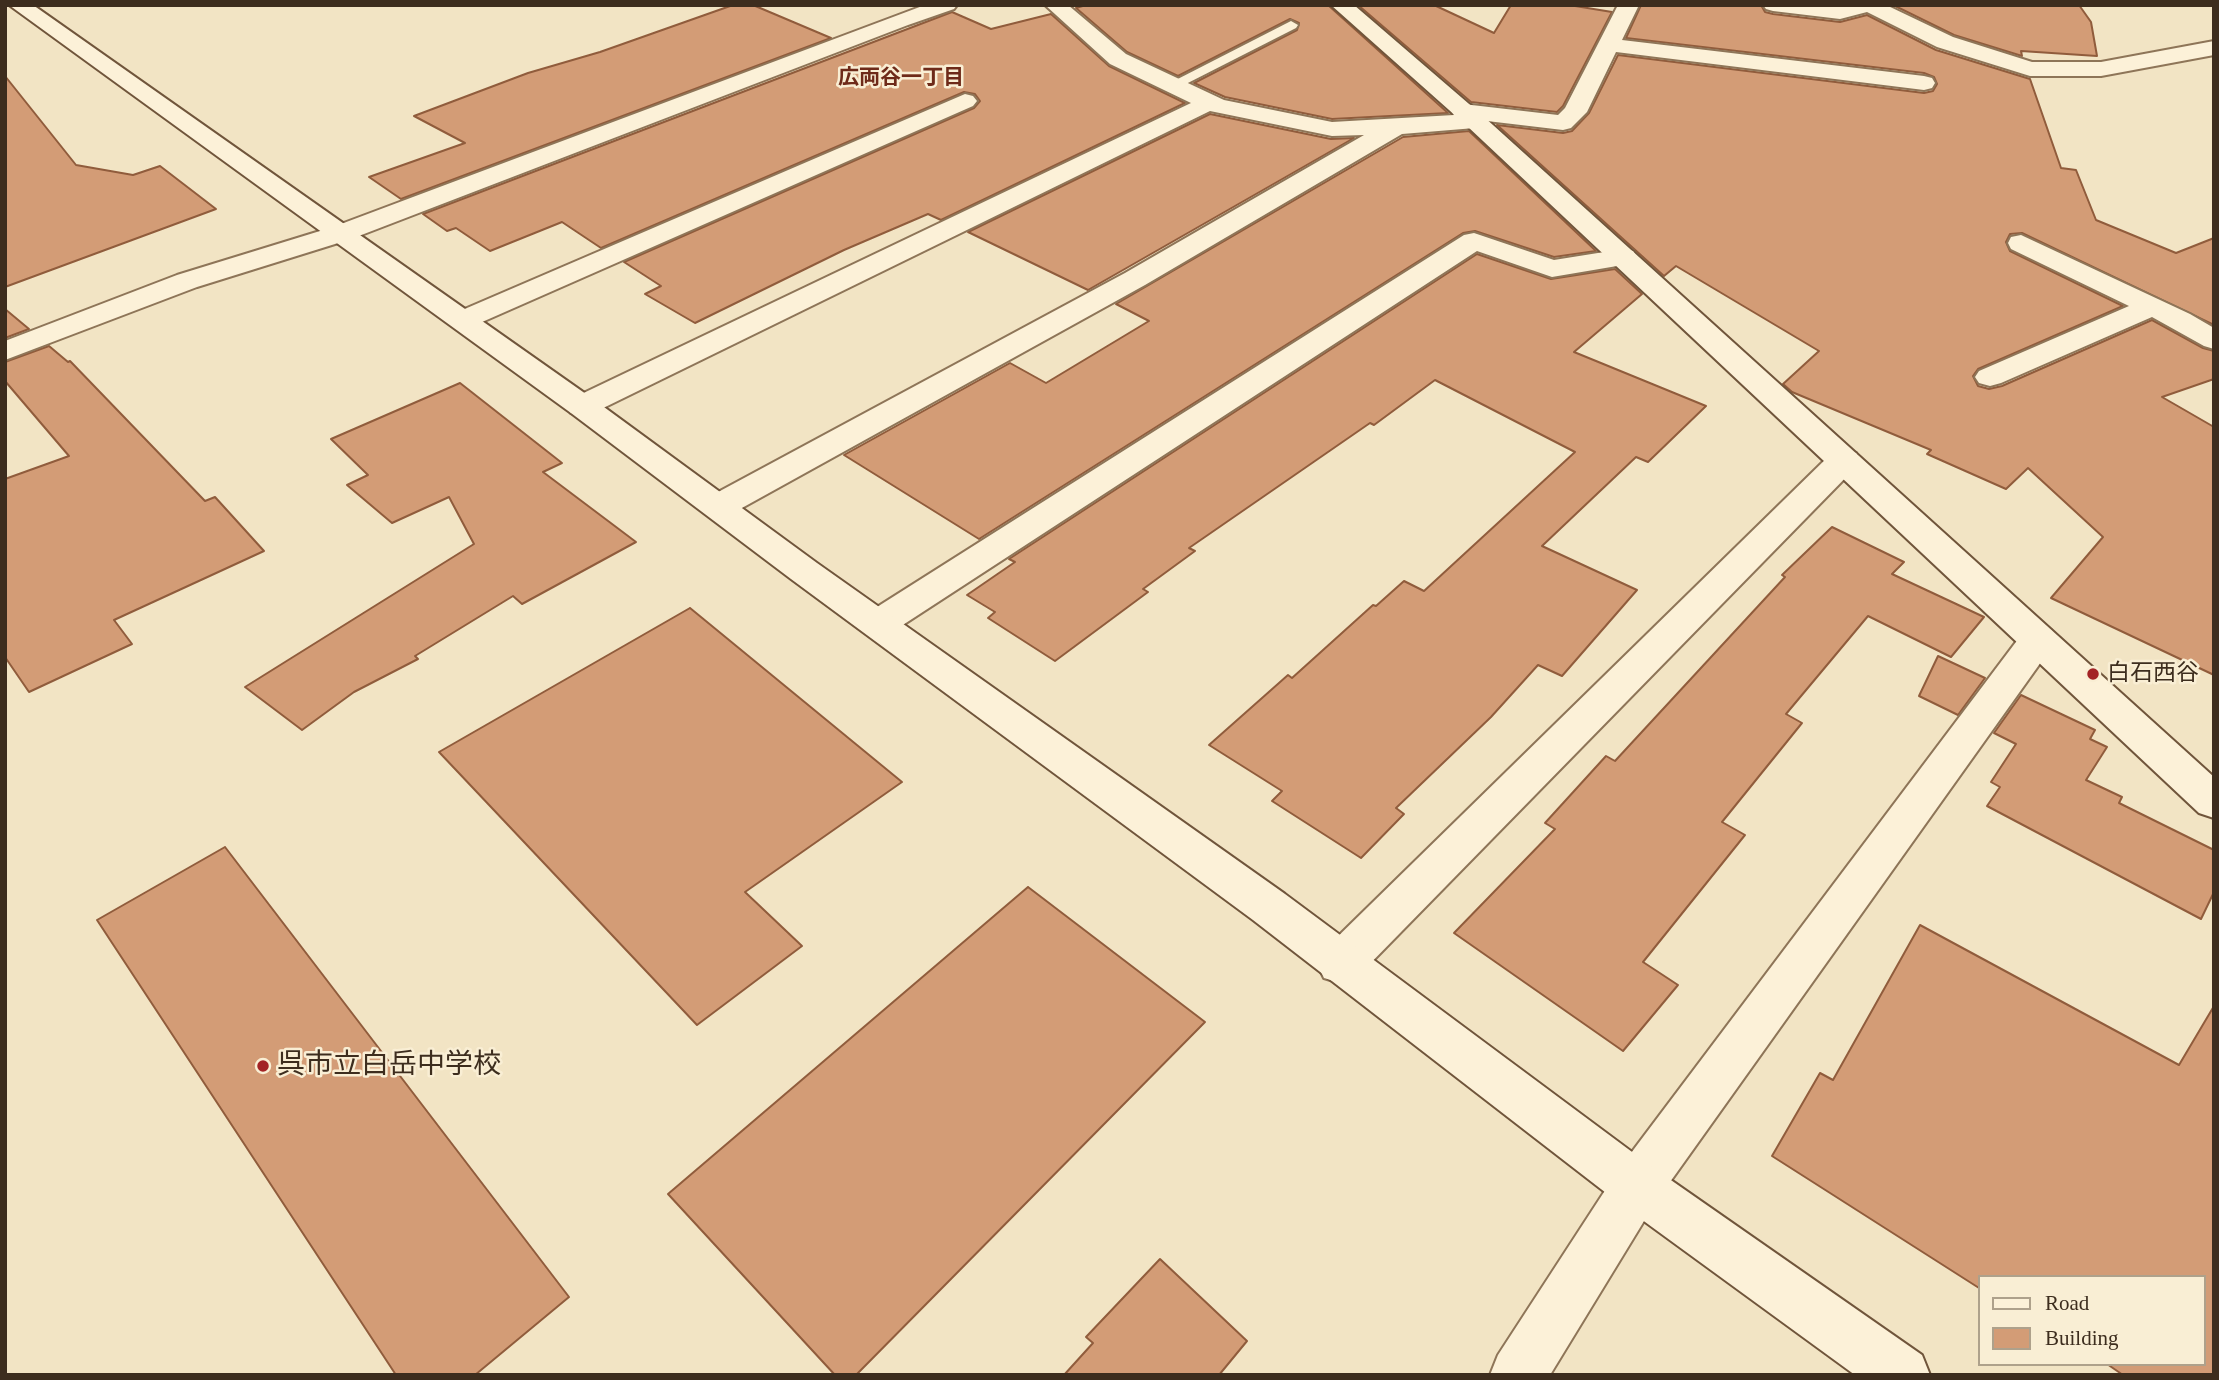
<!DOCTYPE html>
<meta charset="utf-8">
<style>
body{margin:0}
#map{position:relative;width:2219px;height:1380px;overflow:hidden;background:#f2e4c4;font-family:"Times New Roman",serif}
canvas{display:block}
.frame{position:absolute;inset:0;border:7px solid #3d2d1e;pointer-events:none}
.legend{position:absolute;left:1978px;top:1275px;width:228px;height:91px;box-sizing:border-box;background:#f9eed4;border:2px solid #aea18b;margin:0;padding:9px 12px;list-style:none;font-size:21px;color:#3d2d1e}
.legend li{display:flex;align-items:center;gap:14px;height:35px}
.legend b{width:35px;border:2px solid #aea18b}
</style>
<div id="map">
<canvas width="2219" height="1380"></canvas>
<div class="frame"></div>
<ul class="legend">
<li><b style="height:9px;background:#fcf1d8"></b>Road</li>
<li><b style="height:19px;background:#d39c76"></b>Building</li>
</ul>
</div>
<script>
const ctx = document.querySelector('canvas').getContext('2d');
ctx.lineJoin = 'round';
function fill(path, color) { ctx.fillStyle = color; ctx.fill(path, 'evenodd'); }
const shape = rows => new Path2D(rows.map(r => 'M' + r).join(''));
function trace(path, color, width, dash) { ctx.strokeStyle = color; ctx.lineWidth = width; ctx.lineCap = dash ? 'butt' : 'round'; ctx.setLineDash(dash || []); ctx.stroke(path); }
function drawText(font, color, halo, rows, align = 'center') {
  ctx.font = font + ' "Times New Roman","Noto Sans JP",serif'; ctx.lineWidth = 5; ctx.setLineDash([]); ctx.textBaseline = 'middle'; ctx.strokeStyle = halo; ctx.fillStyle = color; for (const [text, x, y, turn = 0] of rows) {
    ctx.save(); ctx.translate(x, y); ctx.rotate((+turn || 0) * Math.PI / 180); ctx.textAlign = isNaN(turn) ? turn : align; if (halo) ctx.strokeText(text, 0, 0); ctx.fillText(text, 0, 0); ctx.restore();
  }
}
const building = shape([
 [733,5,753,5,831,38,401,199,369,177,465,143,414,116,528,73,600,52,733,5],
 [1086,5,1328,5,1448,113,1332,119,1225,97,1194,83,1297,30,1299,23,1290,19,1178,76,1127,52,1076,8,1086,5],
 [1358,5,1434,5,1494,33,1511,5,1569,5,1612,12,1563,106,1557,112,1471,102,1358,5],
 [1641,5,1761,5,1765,12,1773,14,1840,22,1867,15,1936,50,2030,79,2061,168,2076,170,2096,220,2176,253,2214,238,2214,325,2022,233,2010,234,2006,242,2010,251,2123,306,1978,369,1973,376,1978,386,1989,389,2002,386,2152,320,2203,348,2214,351,2214,379,2162,397,2214,427,2214,675,2051,598,2103,537,2028,468,2006,489,1927,454,1931,450,1792,392,1783,384,1819,351,1676,266,1664,276,1497,125,1563,133,1572,131,1589,113,1618,55,1924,93,1933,91,1937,84,1934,77,1924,73,1626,38,1641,5],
 [1893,5,2079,5,2091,22,2097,56,2021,51,2022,56,1954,35,1893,5],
 [952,12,991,29,1051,14,1109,66,1185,103,941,220,928,214,844,250,695,323,645,294,661,286,624,262,974,108,980,101,975,94,964,92,601,248,562,222,490,251,456,228,447,231,423,214,952,12],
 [5,76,76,165,133,175,160,166,216,209,5,287,5,76],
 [1210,114,1331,139,1354,138,1088,290,968,232,1210,114],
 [1469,131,1596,251,1554,257,1475,231,1463,233,979,539,844,455,1010,363,1046,383,1149,321,1116,304,1403,137,1469,131],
 [1477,254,1551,279,1615,269,1642,294,1574,352,1706,406,1648,462,1636,457,1542,546,1637,590,1562,676,1538,665,1491,717,1396,808,1404,814,1361,858,1272,801,1282,791,1209,745,1288,675,1292,678,1373,605,1376,606,1404,581,1424,591,1575,452,1435,380,1374,425,1370,423,1189,548,1195,551,1143,589,1148,592,1055,661,988,618,995,612,967,595,1015,562,1009,559,1477,254],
 [5,309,29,329,5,338,5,309],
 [49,346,68,362,70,361,205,501,215,497,264,551,114,620,132,644,29,692,5,657,5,479,69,456,5,381,5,362,49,346],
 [460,383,562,463,543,472,636,542,522,604,513,596,415,656,418,659,354,692,302,730,245,687,474,544,449,497,392,523,347,485,368,475,331,439,460,383],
 [1832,527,1904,562,1892,574,1984,617,1951,657,1868,616,1786,714,1802,723,1722,822,1745,835,1643,962,1678,985,1623,1051,1454,933,1555,829,1545,823,1606,756,1615,761,1785,577,1782,575,1832,527],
 [690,608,902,782,745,892,802,946,697,1025,439,752,690,608],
 [1938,656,1985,678,1958,715,1919,696,1938,656],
 [2021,695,2095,730,2090,739,2107,747,2086,780,2122,797,2119,803,2214,850,2214,892,2201,919,1987,806,2000,787,1991,782,2016,744,1994,733,2021,695],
 [225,847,569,1297,475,1375,396,1375,97,920,225,847],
 [1028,887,1205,1022,856,1375,835,1375,668,1194,1028,887],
 [1920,925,2179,1065,2214,1006,2214,1375,2123,1375,2107,1364,2203,1364,2203,1277,1979,1277,1979,1288,1772,1156,1820,1073,1833,1080,1920,925],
 [1160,1259,1247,1341,1219,1375,1064,1375,1093,1343,1086,1337,1160,1259]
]);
const lane = shape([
 [1291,21,1298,25,1296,28,1178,88,1173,89,1166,85,1291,21]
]);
const street = shape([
 [925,5,957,5,954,9,908,25,351,239,197,287,5,360,5,341,177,275,333,227,925,5],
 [1045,5,1068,5,1126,54,1224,100,1332,122,1454,115,1451,111,1455,106,1463,104,1558,115,1565,108,1618,5,1639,5,1622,40,1924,76,1932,78,1935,83,1932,88,1924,90,1616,52,1587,112,1571,128,1563,130,1487,121,1483,126,1475,128,1402,134,1145,285,731,514,719,517,707,514,702,506,707,498,1125,273,1364,135,1332,136,1210,111,593,413,582,415,571,413,566,406,571,399,1191,103,1110,64,1045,5],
 [1763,5,1886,5,1953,37,2032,62,2101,62,2214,41,2214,55,2101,76,2030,76,1937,47,1867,12,1840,19,1773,11,1766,9,1763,5],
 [965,94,973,96,977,101,973,106,473,326,463,329,453,326,449,320,453,314,965,94],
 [1474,233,1554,260,1623,249,1633,251,1637,257,1633,263,1623,265,1552,277,1477,251,892,632,879,636,866,632,861,623,866,614,1464,235,1474,233],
 [2021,235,2190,314,2214,328,2214,349,2204,346,2152,317,2001,383,1990,386,1979,383,1975,377,1979,371,2129,306,2011,249,2008,243,2011,237,2021,235],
 [1844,450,1856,453,1860,460,1856,467,1356,978,1340,983,1324,978,1317,964,1324,950,1832,453,1844,450],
 [2038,626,2051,630,2057,639,2051,648,1655,1203,1550,1375,1490,1375,1498,1355,1619,1169,2025,630,2038,626]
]);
const secondary = shape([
 [9,5,33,5,593,399,817,563,1285,894,1655,1169,1922,1355,1930,1375,1855,1375,1619,1203,1253,920,791,579,571,413,9,5],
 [1331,5,1354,5,1483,116,2214,777,2214,818,2199,813,1467,126,1331,5]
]);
const markers = [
 [2093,674,7,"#a32325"],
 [263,1066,7,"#a32325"]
];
const farNeighbourhoodnames = [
 ["広両谷一丁目",901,79]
];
const poiNames = [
 ["白石西谷",2107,674]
];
const nearPoinames = [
 ["呉市立白岳中学校",277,1066]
];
fill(building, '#d39c76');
trace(building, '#905c3c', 2);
trace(lane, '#8e7558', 4);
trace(street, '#8e7558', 4);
trace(secondary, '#70553b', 4);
fill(lane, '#fcf1d8');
fill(street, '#fcf1d8');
fill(secondary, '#fcf1d8');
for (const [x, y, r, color] of markers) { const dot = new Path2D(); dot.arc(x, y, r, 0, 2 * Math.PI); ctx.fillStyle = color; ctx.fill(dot); trace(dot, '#f9eed4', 2.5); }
drawText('bold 21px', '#6e2a19', '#f9eed4', farNeighbourhoodnames);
drawText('23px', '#3d2d1e', '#f9eed4', poiNames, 'left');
drawText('28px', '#3d2d1e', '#f9eed4', nearPoinames, 'left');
</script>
